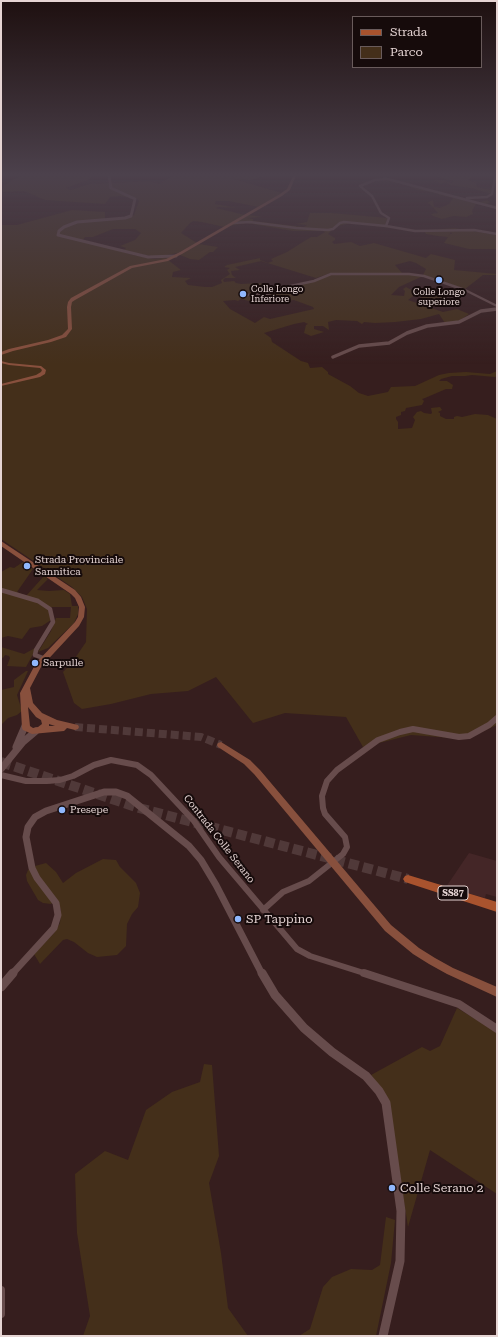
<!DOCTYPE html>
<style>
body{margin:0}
#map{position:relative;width:498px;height:1337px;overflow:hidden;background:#361e1e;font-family:"Roboto Serif",serif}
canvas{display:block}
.frame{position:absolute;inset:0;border:2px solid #e5d4d3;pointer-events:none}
.legend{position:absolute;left:352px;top:16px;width:130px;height:52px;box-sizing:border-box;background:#160b0b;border:1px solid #695b5b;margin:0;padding:5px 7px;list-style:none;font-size:12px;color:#e5d4d3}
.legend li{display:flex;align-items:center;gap:8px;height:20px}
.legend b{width:20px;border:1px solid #695b5b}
</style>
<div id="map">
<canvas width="498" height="1337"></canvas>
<div class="frame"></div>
<ul class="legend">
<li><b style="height:5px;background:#a9532e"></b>Strada</li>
<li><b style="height:11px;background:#442f1a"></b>Parco</li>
</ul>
</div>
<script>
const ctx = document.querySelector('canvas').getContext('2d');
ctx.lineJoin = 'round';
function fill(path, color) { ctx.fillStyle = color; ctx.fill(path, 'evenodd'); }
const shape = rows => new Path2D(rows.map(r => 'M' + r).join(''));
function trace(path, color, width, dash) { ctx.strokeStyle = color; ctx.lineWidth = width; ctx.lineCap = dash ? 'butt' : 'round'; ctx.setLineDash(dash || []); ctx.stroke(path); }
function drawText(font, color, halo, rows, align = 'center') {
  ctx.font = font + ' "Roboto Serif",serif'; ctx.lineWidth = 4; ctx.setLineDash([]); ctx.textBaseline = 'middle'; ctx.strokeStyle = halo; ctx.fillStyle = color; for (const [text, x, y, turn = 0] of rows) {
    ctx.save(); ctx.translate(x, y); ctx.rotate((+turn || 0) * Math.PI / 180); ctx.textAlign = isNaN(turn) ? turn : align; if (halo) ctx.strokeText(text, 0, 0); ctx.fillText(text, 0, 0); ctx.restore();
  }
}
const built = shape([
 [469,853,497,861,497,897,486,894,485,898,446,887]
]);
const green = shape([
 [20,176,93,176,88,180,66,188,71,190,89,184,149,181,160,184,171,176,266,176,250,180,234,179,282,193,258,207,229,201,216,201,215,204,238,208,218,207,216,208,245,215,224,227,202,222,193,221,190,223,181,233,197,243,178,253,156,257,126,251,124,250,126,248,120,246,135,240,141,233,135,229,113,229,93,237,85,237,83,240,133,255,154,259,170,257,168,260,181,270,173,272,172,277,191,278,185,281,188,285,205,287,212,287,222,283,221,280,230,274,227,270,230,268,224,267,227,265,260,258,260,260,268,263,273,261,271,259,287,252,311,237,317,237,325,232,323,231,293,231,247,223,229,226,249,215,262,217,247,218,253,219,253,221,304,227,307,225,296,224,307,222,310,213,331,213,388,218,385,225,413,230,431,230,454,228,497,235,497,249,469,249,444,243,450,234,452,234,451,232,448,237,438,236,426,234,425,232,350,223,335,227,328,234,335,238,335,240,332,242,334,244,351,242,360,246,374,243,426,258,431,254,455,260,454,270,497,274,497,275,483,275,465,289,423,275,426,269,416,263,410,261,395,265,403,274,423,276,399,287,391,295,404,296,405,291,403,289,406,287,417,293,408,300,443,312,457,309,469,314,459,321,445,323,439,314,421,319,395,322,375,323,364,322,362,324,357,321,336,320,328,322,329,330,323,326,314,326,314,329,324,332,311,336,304,333,306,325,308,324,304,322,294,324,264,333,271,338,272,342,301,361,308,363,310,368,322,367,328,372,328,374,350,386,359,393,368,396,388,392,391,387,415,386,439,375,449,373,466,372,490,374,497,371,497,376,495,377,472,375,465,376,452,376,441,379,439,381,447,381,453,385,452,389,446,389,425,398,422,399,424,401,422,405,406,408,405,411,401,412,401,415,396,417,396,419,398,422,398,429,412,428,415,420,413,417,417,412,421,411,424,413,431,414,432,413,431,408,440,407,442,410,438,412,440,413,440,416,446,419,454,419,454,417,457,416,462,417,475,414,488,415,497,419,497,725,466,739,411,735,363,747,346,717,285,713,253,723,216,677,188,691,151,694,111,704,82,709,74,703,63,672,71,664,86,642,87,609,82,597,72,587,1,539,1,225,17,225,72,210,105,212,105,219,130,217,134,215,139,201,137,199,119,196,110,197,105,204,45,200,24,191,3,192,2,190,4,185],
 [261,261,316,278,331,273,350,275,327,275,300,285,284,285,271,291,261,283,241,284,236,283,234,281,224,282,223,280,225,278,236,278,232,275,231,271,240,270,235,267],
 [267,298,286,301,294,300,313,307,314,309,270,319,264,317,255,323,230,309,223,301,235,300,238,301,241,299,249,301,261,301],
 [433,176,472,176,468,180,476,183,477,187,491,190,492,193,491,194,475,189,450,185,446,182,441,184,433,180,444,180,451,183,454,181],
 [387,179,480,202,487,200,490,202,487,204,497,206,497,209,476,204,472,211,473,214,466,217,454,216,442,219,433,216,431,214,438,213,430,204,427,203,433,200,434,207,440,208,449,204,453,198,439,195,437,193,417,190,406,185,384,180],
 [199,244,218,247,213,252,210,252,199,260,190,259,180,255],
 [459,289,462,290,446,296,447,297,436,302,420,297,430,291,442,294],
 [23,562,33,569,17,592,26,596,44,576,48,579,37,590,49,591,64,590,70,594,72,606,78,606,78,614,74,623,48,648,38,652,51,631,56,618,70,618,71,607,50,607,51,620,42,626,30,628,22,639,8,636,1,638,1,572,10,567,14,568],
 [1,647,24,654,37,647,26,667,7,666,10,658,9,656,5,655,3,658,1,657],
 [26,671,28,671,17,695,22,711,17,715,8,718,1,725,1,690,14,687,14,680],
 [103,859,116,860,120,867,136,883,140,893,138,907,132,914,127,924,126,946,117,955,97,957,88,953,74,942,67,939,63,940,40,964,34,954,54,933,60,923,61,911,56,899,51,904,43,903,38,900,27,881,26,875,28,870,35,866,46,863,56,872,63,883,76,873],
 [457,1008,497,1032,497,1194,430,1150,408,1227,388,1099,371,1075,422,1047,430,1051,440,1046],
 [204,1064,212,1065,219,1156,209,1183,221,1253,228,1308,248,1336,83,1336,90,1316,77,1233,75,1174,105,1151,128,1160,146,1110,172,1092,200,1082],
 [386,1217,395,1220,391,1263,376,1336,299,1336,310,1329,323,1287,332,1277,351,1269,372,1270,380,1265]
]);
const secondaryTunnel = shape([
 [75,727,201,737,221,745]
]);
const primaryTunnel = shape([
 [1,762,139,808,408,879]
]);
const minorFar4 = shape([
 [384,178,497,208],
 [386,179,375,180,360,186,372,196,381,213,389,218,386,226,415,231,474,230,497,234],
 [467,198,487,197,492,194,495,176],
 [233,223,250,222,296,228,328,230,333,229,340,223,344,222,386,226],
 [246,295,267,294,286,287,314,281,331,274,409,274,424,276,465,290,497,306]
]);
const minorFar3 = shape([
 [333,357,359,346,389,343,407,333,427,326,459,322,481,311,497,309]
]);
const minorFar2 = shape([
 [1,590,38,601,50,609,53,622,36,650,35,655,43,658]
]);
const minorFar1 = shape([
 [1,775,26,781,47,781,60,780,73,776,94,765,111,760,137,765,151,775,194,821,219,857,297,949,310,956,367,974],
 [263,910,283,892,309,881,343,854,347,847,345,837,325,814,323,808,322,796,327,781,337,770,378,740,400,732,413,729,459,737,469,736,489,725,497,718]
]);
const minor = shape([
 [364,973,459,1004,497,1029],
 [1,1290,1,1314]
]);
const tertiaryFar2 = shape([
 [109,176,111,188,135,199,131,216,125,218,77,222,64,227,59,231,58,235,148,257,176,256]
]);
const tertiaryFar1 = shape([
 [16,747,25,726],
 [1,769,23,742,36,731],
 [12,974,54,928,58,915,56,903,37,878,32,868,26,837,28,827,35,817,46,811,104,792,116,792,127,796,189,846,201,860,216,885,262,974]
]);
const tertiary = shape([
 [262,973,275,995,304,1028,332,1052,366,1076,379,1091,386,1103,401,1211,400,1261,383,1336],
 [1,987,13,973]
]);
const secondary = shape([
 [293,176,296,176,290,190,282,196,182,254,168,261,132,268,75,300,72,302,71,307,72,329,66,337,51,342,13,351,1,355,1,352,9,349,48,340,62,335,68,329,67,307,68,302,71,298,130,266,166,259,180,252,280,194,287,189,293,176],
 [1,361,9,363,41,366,46,370,45,374,40,377,1,386,1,384,36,375,41,372,42,370,40,368,9,365,1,363,1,361],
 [1,541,75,590,81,597,85,607,84,617,79,626,41,667,30,688,33,703,42,713,57,720,78,725,79,727,78,729,75,730,67,728,64,731,32,734,23,730,22,728,20,693,36,663,75,622,78,617,79,607,75,598,71,594,1,546,1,541],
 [28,707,36,717,41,720,42,724,38,727,33,728,30,726,28,707],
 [49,724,55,726,49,726,49,724],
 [221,742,250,760,260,770,391,925,419,948,435,958,453,968,497,987,497,997,447,974,429,964,413,954,385,931,254,774,244,764,218,747,217,745,218,743,221,742]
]);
const primary = shape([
 [408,875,497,902,497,912,405,882,403,879,405,876,408,875]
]);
const markers = [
 [439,280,4,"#90b8fd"],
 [243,294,4,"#90b8fd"],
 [27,566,4,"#90b8fd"],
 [35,663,4,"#90b8fd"],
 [62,810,4,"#90b8fd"],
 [238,919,4,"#90b8fd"],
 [392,1188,4,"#90b8fd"]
];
const farPoinames = [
 ["Colle Longo",251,289],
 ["Inferiore",251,299],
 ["Colle Longo",439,292,"center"],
 ["superiore",439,302,"center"]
];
const shields = [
 [453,893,30]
];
const shieldNames = [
 ["SS87",453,893]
];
const poiNames = [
 ["Strada Provinciale",35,560],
 ["Sannitica",35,572],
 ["Sarpulle",43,663],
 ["Presepe",70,810]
];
const streetNames = [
 ["Contrada Colle Serano",219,839,52]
];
const nearPoinames = [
 ["SP Tappino",246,919],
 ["Colle Serano 2",400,1188]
];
fill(built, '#442627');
fill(green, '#442f1a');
trace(secondaryTunnel, '#503939', 8, [8, 4]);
trace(primaryTunnel, '#503939', 10, [10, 4.5]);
trace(minorFar4, '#674c4c', 2.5);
trace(minorFar3, '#674c4c', 3.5);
trace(minorFar2, '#674c4c', 4.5);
trace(minorFar1, '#674c4c', 6);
trace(minor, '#674c4c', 8);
trace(tertiaryFar2, '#674c4c', 3);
trace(tertiaryFar1, '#674c4c', 7);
trace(tertiary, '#674c4c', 9);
fill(secondary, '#88503d');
fill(primary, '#a9532e');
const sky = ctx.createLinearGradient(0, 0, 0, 364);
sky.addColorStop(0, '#1e1010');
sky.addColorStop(0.48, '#4c414c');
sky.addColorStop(1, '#4c414c00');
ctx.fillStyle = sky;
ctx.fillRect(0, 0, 498, 364);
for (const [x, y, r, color] of markers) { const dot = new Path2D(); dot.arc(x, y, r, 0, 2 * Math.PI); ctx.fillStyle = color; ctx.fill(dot); trace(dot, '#160b0b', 1.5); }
drawText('9px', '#e5d4d3', '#160b0b', farPoinames, 'left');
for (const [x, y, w] of shields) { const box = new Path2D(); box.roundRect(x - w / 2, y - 7, w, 14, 3); ctx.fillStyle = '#160b0b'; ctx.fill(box); trace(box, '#e5d4d3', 1); }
drawText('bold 9px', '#e5d4d3', null, shieldNames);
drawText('10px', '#e5d4d3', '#160b0b', poiNames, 'left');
drawText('10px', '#e5d4d3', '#160b0b', streetNames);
drawText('12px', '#e5d4d3', '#160b0b', nearPoinames, 'left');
</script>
